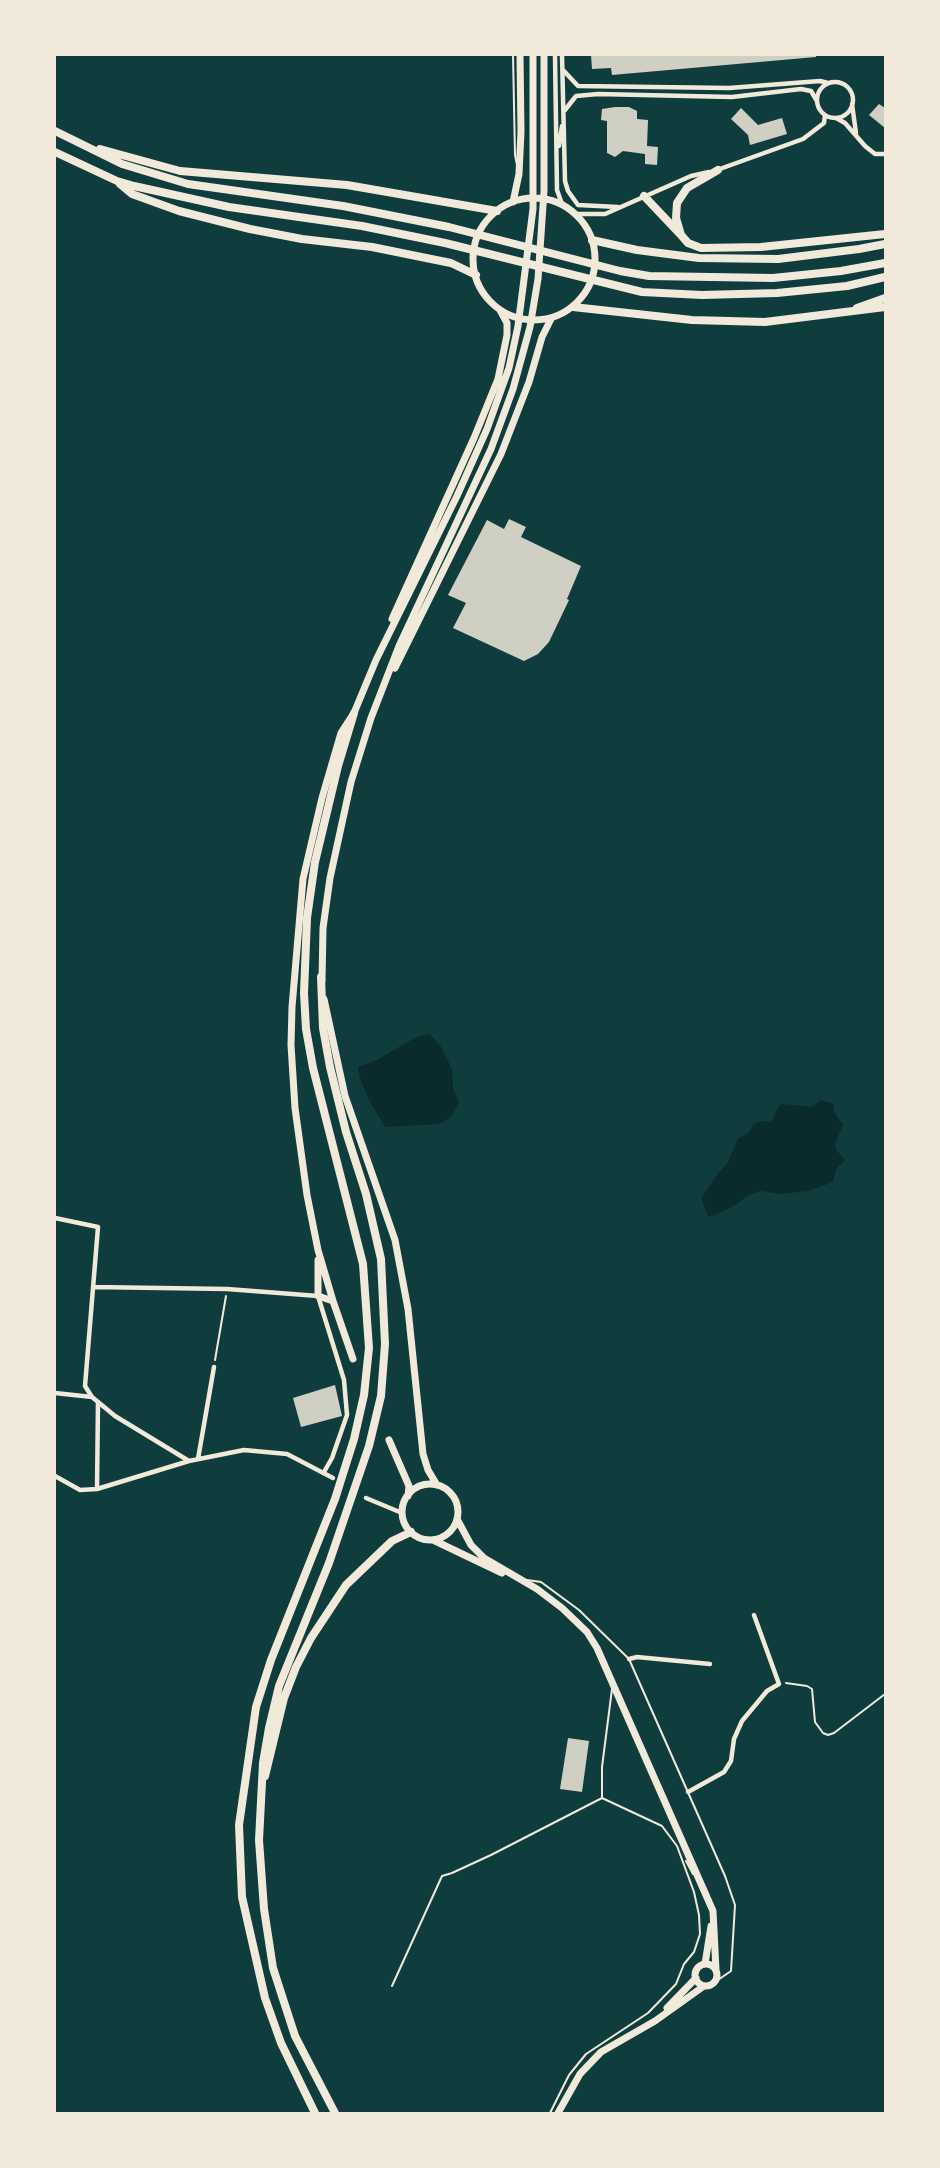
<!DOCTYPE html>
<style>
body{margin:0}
#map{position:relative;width:940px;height:2168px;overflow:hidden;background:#0f3d3e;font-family:"Roboto Condensed",sans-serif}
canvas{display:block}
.frame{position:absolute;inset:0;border:56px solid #f1e9da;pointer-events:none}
</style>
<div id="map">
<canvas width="940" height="2168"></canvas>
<div class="frame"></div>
</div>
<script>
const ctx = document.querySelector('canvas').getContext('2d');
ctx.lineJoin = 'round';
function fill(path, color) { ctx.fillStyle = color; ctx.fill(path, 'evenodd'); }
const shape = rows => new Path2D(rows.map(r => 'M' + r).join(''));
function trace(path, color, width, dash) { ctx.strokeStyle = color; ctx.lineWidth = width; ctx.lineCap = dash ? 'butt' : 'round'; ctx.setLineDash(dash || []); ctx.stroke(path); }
const water = shape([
 [430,1034,440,1045,452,1069,453,1088,459,1102,451,1117,439,1124,385,1127,370,1102,360,1079,358,1067,377,1060,418,1036],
 [821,1100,834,1104,834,1112,843,1125,835,1144,837,1151,845,1160,836,1169,833,1182,808,1191,780,1194,761,1191,749,1195,732,1207,712,1216,708,1216,701,1198,716,1176,727,1164,738,1139,749,1132,754,1124,760,1121,771,1122,779,1106,783,1104,811,1107]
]);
const building = shape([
 [591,55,816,55,816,57,612,75,611,68,592,69],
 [879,104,885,108,885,128,869,115],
 [615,107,629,107,637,111,637,119,648,120,647,146,658,147,657,165,645,164,645,154,623,151,615,157,607,153,607,121,601,120,602,109],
 [741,108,758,125,782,118,787,134,750,145,748,135,731,119],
 [509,519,526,527,521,537,581,566,567,599,569,600,549,642,538,654,524,661,453,628,466,603,448,595,487,520,504,529],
 [335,1385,342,1416,301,1427,293,1398],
 [568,1738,589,1741,582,1792,560,1789]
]);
const path = shape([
 [215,1360,226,1296],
 [786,1683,807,1686,812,1689,815,1722,823,1733,828,1735,834,1733,885,1694]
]);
const service = shape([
 [513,55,515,155,517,165],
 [527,1580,541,1582,579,1610,629,1659,725,1876,735,1905,731,1971,715,1982],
 [602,1798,602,1767,612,1689],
 [686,1861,693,1874],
 [392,1986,442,1876,452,1873,491,1855,602,1798],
 [550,2113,569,2075,586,2054,648,2013,676,1984,684,1964,694,1952,700,1934,699,1915,694,1892,677,1846,662,1826,602,1798]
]);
const minor = shape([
 [555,55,557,190,562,204],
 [562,55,565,181,568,191,578,205,618,207],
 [563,70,578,86,729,88,820,81,828,83],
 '817 100a18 18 0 1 1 36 0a18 18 0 1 1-36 0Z',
 [852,104,856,133],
 [565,110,576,96,598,94,732,97,801,89,811,91,817,101],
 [836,118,845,123,865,146,875,154,885,154],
 [559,146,562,126],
 [717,170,803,139,824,123,825,115],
 [574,214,605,214,691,176,709,172],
 [55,1218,98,1227,85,1386,92,1397,115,1416,189,1461],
 [93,1287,227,1289,318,1296,344,1380,347,1415,332,1458,324,1472],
 [55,1393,92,1397],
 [198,1459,214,1367],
 [55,1476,80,1490,97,1489,189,1461,244,1450,287,1454,333,1478],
 [97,1489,98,1402],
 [366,1498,402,1513],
 [629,1659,637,1657,710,1664],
 [688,1792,724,1772,731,1761,734,1739,742,1721,767,1691,779,1684,754,1615]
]);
const primary = shape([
 '473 259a61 61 0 1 1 122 0a61 61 0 1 1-122 0Z',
 [513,202,519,174,521,132,520,55],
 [392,619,474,438,498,379,507,335,507,323,500,310],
 [395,668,501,454,529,382,542,337,551,319],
 [322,981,323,928,330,878,351,782,371,718,399,646,491,449,513,389,530,327,538,279,544,191,544,55],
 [324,999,345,1096,395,1240,408,1309,423,1454,428,1470,437,1485],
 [318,1260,318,1296,333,1301],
 [353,1359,333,1301,318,1250,307,1195,295,1108,291,1045,292,1007,303,879,322,798,341,733,354,713,376,660,457,496,487,429,509,368,518,326,533,209,533,55],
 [389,1440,409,1486,408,1496],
 '402 1512a28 28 0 1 1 56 0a28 28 0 1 1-56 0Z',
 [457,1519,471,1545,484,1558,537,1589,562,1608,587,1632,597,1648,713,1911,716,1970],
 [433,1540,502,1573],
 [705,1964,711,1926],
 '695 1975a11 11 0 1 1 22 0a11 11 0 1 1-22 0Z',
 [667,2008,696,1978],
 [558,2113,580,2074,601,2052,655,2021,704,1986]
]);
const trunk = shape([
 [55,131,122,164,188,184,343,206,449,227,620,271,649,276,773,278,841,271,885,263],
 [100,149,180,171,347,185,497,211],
 [55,152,117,181,134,186,229,207,362,226,445,243,642,292,702,295,777,293,847,286,885,277],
 [718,170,687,188,677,203,676,218,681,235,688,243,701,248,761,247,885,234],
 [120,184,132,194,179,211,250,229,302,239,372,247,436,260,451,263,476,275],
 [644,196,680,234],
 [592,240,637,250,699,258,778,259,859,249,885,244],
 [573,307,692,320,765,322,885,307],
 [857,308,885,298]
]);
const motorway = shape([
 [321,977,323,1028,330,1067,346,1132,366,1194,381,1259,385,1344,381,1396,369,1446,329,1563,279,1686,269,1728,263,1763,259,1840,264,1909,273,1968,295,2036,335,2113],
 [265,1776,284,1698,296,1667,311,1638,346,1585,392,1541,411,1532],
 [315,2113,281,2043,265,1998,242,1897,239,1825,256,1707,271,1660,335,1499,354,1439,364,1395,369,1348,363,1264,313,1068,306,1029,304,993,307,918,315,862,338,766,354,713]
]);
fill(water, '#0a2a2b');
fill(building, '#cfcfc3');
trace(path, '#f1e9da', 2);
trace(service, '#f1e9da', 2);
trace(minor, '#f1e9da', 4.5);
trace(primary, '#f1e9da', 7);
trace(trunk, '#f1e9da', 8);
trace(motorway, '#f1e9da', 8);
</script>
